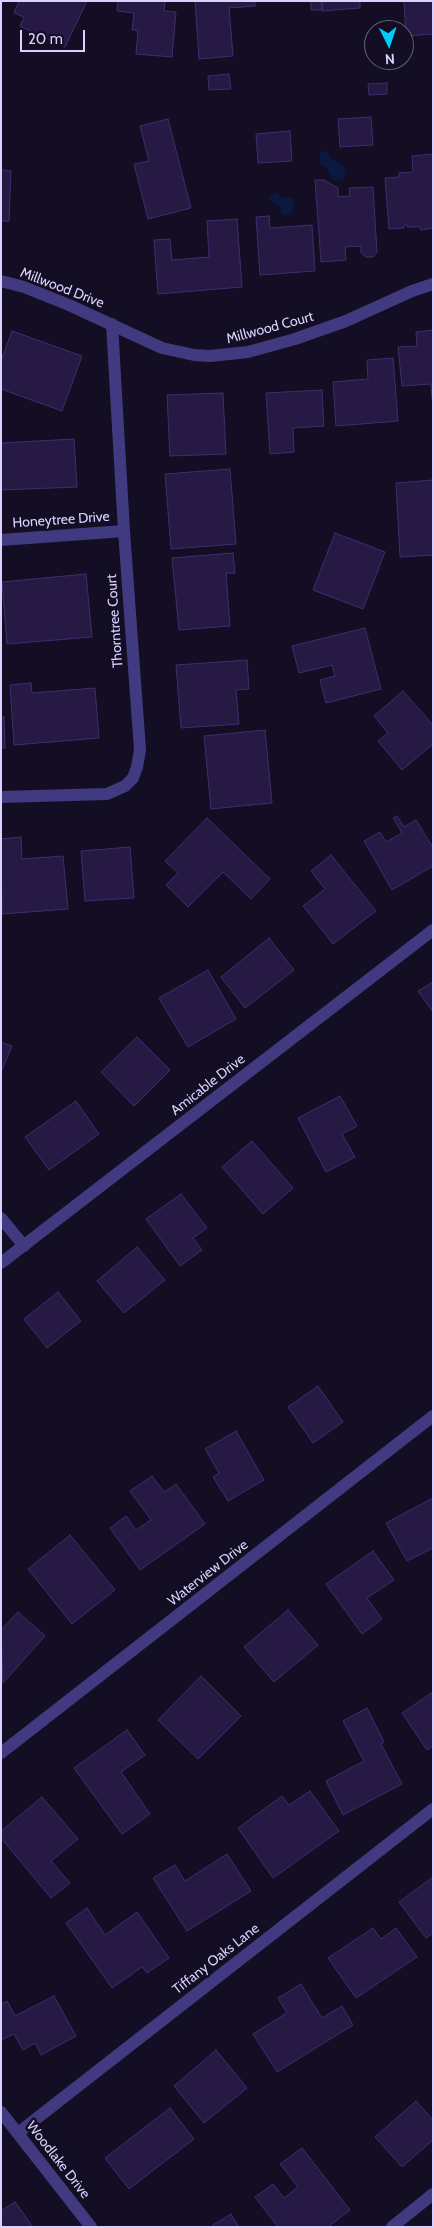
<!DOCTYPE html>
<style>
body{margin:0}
#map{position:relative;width:434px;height:2228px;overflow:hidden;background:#130e23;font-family:Cabin,sans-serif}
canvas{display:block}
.frame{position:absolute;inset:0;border:2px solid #dad1fe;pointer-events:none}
.north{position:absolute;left:364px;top:20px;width:50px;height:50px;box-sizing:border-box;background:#130e23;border:1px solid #635c7b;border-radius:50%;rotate:176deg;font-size:14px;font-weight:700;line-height:20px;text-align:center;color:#dad1fe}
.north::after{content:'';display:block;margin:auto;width:18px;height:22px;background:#03cbf8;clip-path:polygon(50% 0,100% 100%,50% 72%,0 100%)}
.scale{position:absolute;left:20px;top:30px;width:65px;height:22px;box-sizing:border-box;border:2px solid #dad1fe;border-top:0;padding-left:6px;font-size:15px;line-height:18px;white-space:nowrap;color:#dad1fe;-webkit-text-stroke:4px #130e23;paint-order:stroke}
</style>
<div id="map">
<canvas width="434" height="2228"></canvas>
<div class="frame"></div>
<div class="north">N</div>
<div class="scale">20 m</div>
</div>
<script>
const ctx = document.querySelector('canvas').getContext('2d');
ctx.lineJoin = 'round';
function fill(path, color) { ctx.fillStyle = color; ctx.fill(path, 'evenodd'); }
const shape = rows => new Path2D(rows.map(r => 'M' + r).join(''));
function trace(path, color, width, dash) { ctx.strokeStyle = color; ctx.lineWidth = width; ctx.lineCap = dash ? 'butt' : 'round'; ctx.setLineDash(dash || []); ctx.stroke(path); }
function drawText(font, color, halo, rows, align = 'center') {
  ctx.font = font + ' Cabin,sans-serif'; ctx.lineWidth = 5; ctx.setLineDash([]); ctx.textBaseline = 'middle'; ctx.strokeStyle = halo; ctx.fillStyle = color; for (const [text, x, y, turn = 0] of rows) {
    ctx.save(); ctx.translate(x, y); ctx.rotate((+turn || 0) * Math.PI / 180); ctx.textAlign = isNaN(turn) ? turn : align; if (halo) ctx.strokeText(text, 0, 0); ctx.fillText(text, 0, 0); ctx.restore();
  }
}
const water = shape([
 [326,150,332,159,343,165,345,169,345,175,342,180,333,180,327,168,320,164,320,154],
 [276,192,283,198,291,198,294,201,292,213,289,215,282,215,277,204,270,201,270,195]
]);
const building = shape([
 [19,1,87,1,65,47,20,26,24,17,14,13,19,1],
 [118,1,165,1,164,11,176,12,172,57,136,54,138,30,132,30,134,13,117,11,118,1],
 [195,1,255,1,255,6,229,8,233,56,199,59,195,1],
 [311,1,322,1,322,10,311,10,311,1],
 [322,1,360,1,360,8,322,11,322,1],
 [404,1,433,1,433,34,406,36,404,1],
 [229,74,231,89,209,90,208,76,229,74],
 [387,83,387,94,369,95,368,84,387,83],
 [371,117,373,145,340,147,338,119,371,117],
 [168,119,191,208,148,219,134,164,149,161,140,126,168,119],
 [290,131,292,161,258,163,256,134,290,131],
 [433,154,433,228,421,230,420,227,407,227,407,225,404,225,404,228,389,229,385,178,399,177,399,173,413,172,412,156,433,154],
 [1,170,11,171,9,221,1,221,1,170],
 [315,180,324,180,338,188,338,197,350,196,349,188,373,187,377,252,373,257,366,257,361,253,361,246,345,247,346,260,321,262,315,180],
 [269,216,270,228,312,225,315,271,260,275,256,217,269,216],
 [237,219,242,287,158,294,154,240,170,239,172,260,209,257,207,221,237,219],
 [433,330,433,399,432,399,431,384,402,386,398,347,417,346,416,332,433,330],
 [12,331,82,356,62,411,1,389,1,361,12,331],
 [393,358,398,421,336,426,333,382,368,379,367,360,393,358],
 [322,390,324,426,293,428,294,452,270,454,266,393,322,390],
 [223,393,226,454,170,456,167,395,223,393],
 [74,439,77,487,1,490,1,443,74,439],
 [230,469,236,544,171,549,165,474,230,469],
 [433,480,433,555,400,557,396,483,433,480],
 [335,533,385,552,363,609,313,590,335,533],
 [233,553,235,573,226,573,230,626,179,630,172,558,233,553],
 [86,574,92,637,7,644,2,582,86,574],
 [365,628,381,689,326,703,320,680,335,676,332,665,299,673,292,646,365,628],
 [247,660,249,689,236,690,239,724,181,728,176,665,247,660],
 [31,683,32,693,95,688,99,738,14,745,10,685,31,683],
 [403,691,433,725,433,744,402,770,378,741,388,733,374,716,403,691],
 [1,717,4,717,5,748,1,748,1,717],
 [265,730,272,803,211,809,204,736,265,730],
 [397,816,404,827,416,820,433,848,433,866,392,890,364,841,380,832,386,842,402,833,393,818,397,816],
 [207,818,270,879,251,899,223,872,188,907,166,885,178,873,165,861,207,818],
 [21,837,22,859,63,856,68,909,2,914,1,839,21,837],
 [130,847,134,898,85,901,81,851,130,847],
 [331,855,376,911,333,944,303,906,325,889,311,871,331,855],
 [269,938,294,970,245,1008,221,977,269,938],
 [208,970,236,1019,188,1047,159,998,208,970],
 [433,982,433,1012,418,991,433,982],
 [137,1037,170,1070,134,1106,101,1072,137,1037],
 [1,1042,12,1046,1,1072,1,1042],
 [340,1096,357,1126,342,1134,355,1157,326,1172,298,1118,340,1096],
 [76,1101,99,1134,49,1170,25,1137,76,1101],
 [252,1141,293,1188,263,1214,222,1167,252,1141],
 [181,1194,207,1228,193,1238,202,1250,180,1266,146,1219,181,1194],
 [137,1247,165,1280,124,1313,97,1281,137,1247],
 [58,1292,81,1321,47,1348,24,1319,58,1292],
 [318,1386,343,1422,313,1443,288,1407,318,1386],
 [236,1431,264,1480,228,1501,213,1477,219,1473,205,1449,236,1431],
 [152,1476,164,1492,176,1484,205,1524,140,1570,110,1528,126,1516,136,1530,151,1520,130,1491,152,1476],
 [433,1498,433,1548,407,1561,386,1523,433,1498],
 [70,1535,115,1590,72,1624,28,1569,70,1535],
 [373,1551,394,1580,367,1598,382,1619,362,1634,326,1584,373,1551],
 [288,1610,318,1645,274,1682,244,1647,288,1610],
 [18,1612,45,1636,3,1683,1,1630,18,1612],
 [201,1676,241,1716,198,1759,158,1720,201,1676],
 [433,1692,433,1746,427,1750,402,1713,433,1692],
 [367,1708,384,1742,381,1744,402,1784,343,1815,326,1781,364,1761,343,1721,367,1708],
 [127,1730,145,1755,121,1772,150,1814,122,1834,74,1768,127,1730],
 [310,1791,339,1831,273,1878,238,1828,282,1796,289,1805,310,1791],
 [42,1797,78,1839,51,1861,70,1883,51,1898,1,1838,1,1831,42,1797],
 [227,1854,251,1891,187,1931,153,1878,175,1865,185,1881,227,1854],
 [433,1877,433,1933,426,1938,399,1902,433,1877],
 [87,1908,105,1935,137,1912,169,1958,147,1973,142,1967,112,1988,66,1923,87,1908],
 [373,1928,381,1939,396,1928,417,1957,356,1998,328,1958,373,1928],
 [301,1984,322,2018,342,2006,353,2025,277,2072,253,2034,287,2013,278,1998,301,1984],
 [54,1996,76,2036,41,2055,35,2043,23,2050,14,2034,1,2040,1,2004,7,2001,15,2016,54,1996],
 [216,2050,247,2088,204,2123,174,2086,216,2050],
 [416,2101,433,2120,433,2140,402,2167,375,2137,416,2101],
 [170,2108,194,2139,129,2189,105,2158,170,2108],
 [302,2148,350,2210,328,2227,278,2227,255,2197,273,2184,284,2198,298,2187,280,2164,302,2148],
 [15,2202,33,2227,1,2227,1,2211,15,2202],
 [231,2214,239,2227,210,2227,231,2214]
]);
const minor = shape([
 [1,281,24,287,69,305,162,348,194,355,210,356,248,352,295,339,346,321,412,291,433,284],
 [1,540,124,531],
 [1,797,107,794,125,786,133,778,137,767,140,750,124,531,112,324],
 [1,1218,24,1246],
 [1,1263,433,930],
 [1,1753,433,1416],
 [1,2112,91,2227],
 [18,2133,433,1809],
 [392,2227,433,2194]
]);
const streetNames = [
 ["Millwood Drive",62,288,21],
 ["Millwood Court",270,328,-15],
 ["Honeytree Drive",61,520,-4],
 ["Thorntree Court",115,621,-94],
 ["Amicable Drive",208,1085,-38],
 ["Waterview Drive",208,1573,-38],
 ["Tiffany Oaks Lane",216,1959,-38],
 ["Woodlake Drive",58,2160,52]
];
fill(water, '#0a1940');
fill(building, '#261a44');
trace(building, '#3f2d6f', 1);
trace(minor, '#423a81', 12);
drawText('14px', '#dad1fe', '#130e23', streetNames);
</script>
